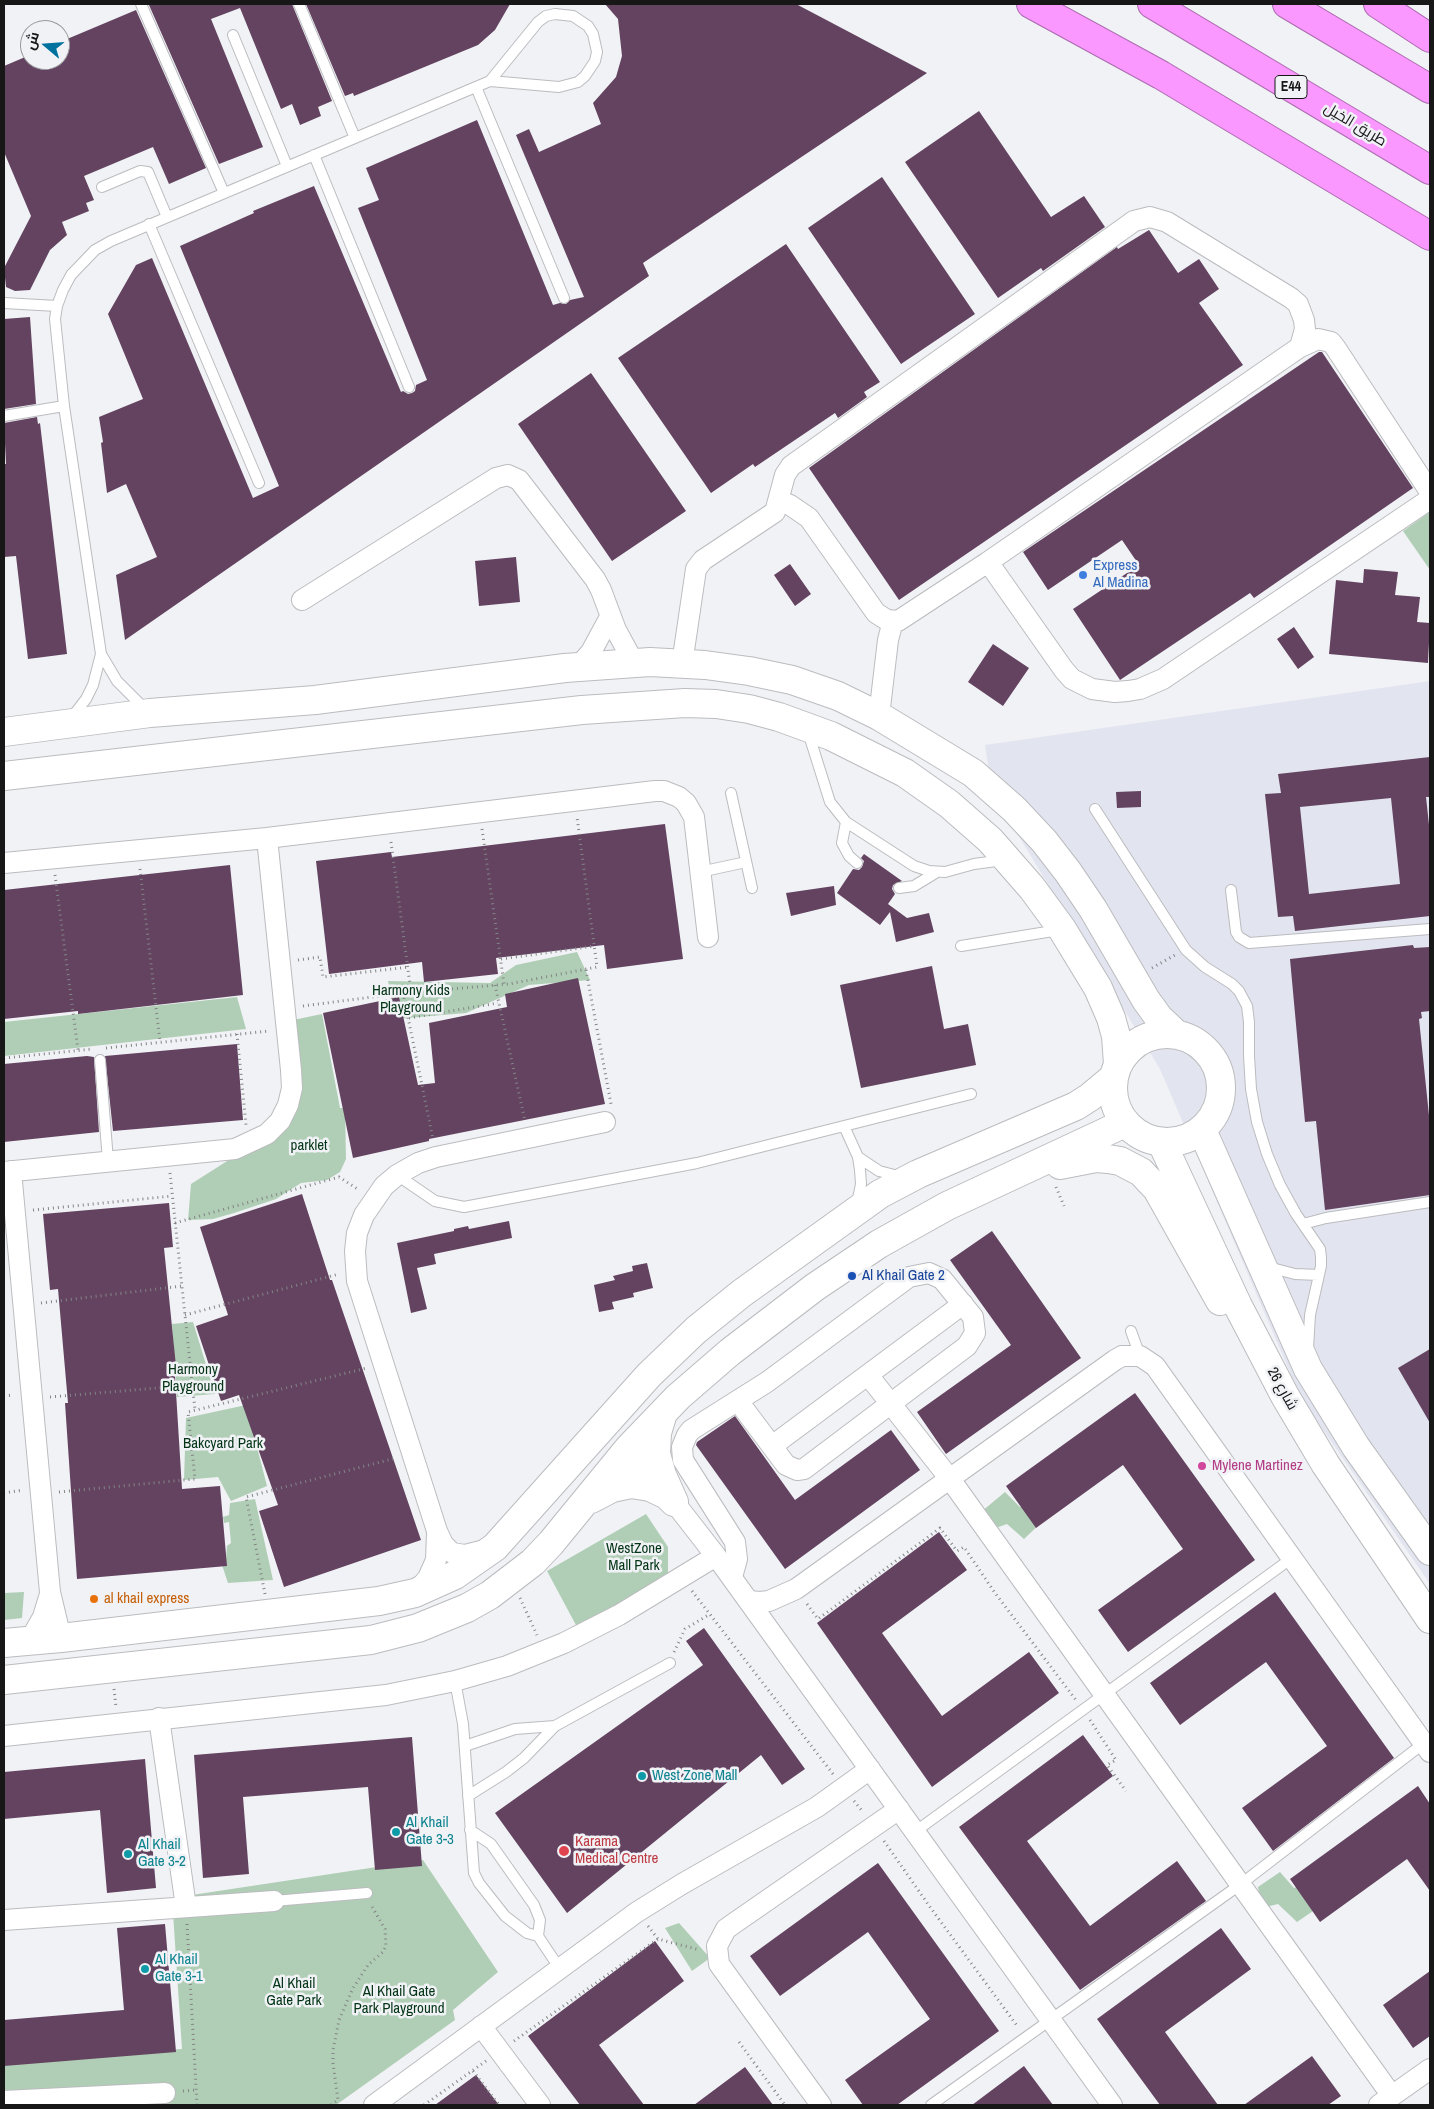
<!DOCTYPE html>
<meta charset="utf-8">
<style>
body{margin:0}
#map{position:relative;width:1434px;height:2109px;overflow:hidden;background:#f1f2f6;font-family:"Archivo Narrow",Cairo,sans-serif}
canvas{display:block}
.frame{position:absolute;inset:0;border:5px solid #171718;pointer-events:none}
.north{position:absolute;left:20px;top:20px;width:50px;height:50px;box-sizing:border-box;background:#f1f2f6;border:1px solid #9a9a9d;border-radius:50%;rotate:288deg;font-size:14px;font-weight:700;line-height:20px;text-align:center;color:#171718}
.north::after{content:'';display:block;margin:auto;width:18px;height:22px;background:#00729d;clip-path:polygon(50% 0,100% 100%,50% 72%,0 100%)}
</style>
<div id="map">
<canvas width="1434" height="2109"></canvas>
<div class="frame"></div>
<div class="north">ش</div>
</div>
<script>
const ctx = document.querySelector('canvas').getContext('2d');
ctx.lineJoin = 'round';
function fill(path, color) { ctx.fillStyle = color; ctx.fill(path, 'evenodd'); }
const shape = rows => new Path2D(rows.map(r => 'M' + r).join(''));
function trace(path, color, width, dash) { ctx.strokeStyle = color; ctx.lineWidth = width; ctx.lineCap = dash ? 'butt' : 'round'; ctx.setLineDash(dash || []); ctx.stroke(path); }
function drawText(font, color, halo, rows, align = 'center') {
  ctx.font = font + ' "Archivo Narrow",Cairo,sans-serif'; ctx.lineWidth = 5; ctx.setLineDash([]); ctx.textBaseline = 'middle'; ctx.strokeStyle = halo; ctx.fillStyle = color; for (const [text, x, y, turn = 0] of rows) {
    ctx.save(); ctx.translate(x, y); ctx.rotate((+turn || 0) * Math.PI / 180); ctx.textAlign = isNaN(turn) ? turn : align; if (halo) ctx.strokeText(text, 0, 0); ctx.fillText(text, 0, 0); ctx.restore();
  }
}
const built = shape([
 [1430,681,1430,1584,1301,1398,1160,1069,992,792,985,745]
]);
const green = shape([
 [1430,512,1430,570,1403,531],
 [577,952,590,980,529,985,466,1013,396,1019,388,981,490,983,516,965],
 [237,997,246,1029,4,1056,4,1022],
 [322,1014,340,1108,345,1108,346,1159,340,1172,327,1180,301,1183,276,1199,234,1213,213,1219,188,1220,191,1184,265,1137,286,1116,293,1020],
 [193,1322,215,1394,177,1397,172,1324],
 [246,1405,267,1486,231,1501,218,1477,184,1480,186,1418],
 [1005,1492,1020,1507,1032,1506,1043,1521,1024,1539,1007,1524,993,1529,981,1512],
 [255,1499,273,1580,228,1583,221,1562,226,1560,227,1546,231,1543,229,1522,224,1523,223,1517,229,1515,230,1503],
 [646,1514,668,1547,668,1575,577,1627,547,1571],
 [24,1592,22,1618,4,1620,4,1593],
 [423,1860,498,1972,453,2010,455,2020,336,2105,4,2105,4,2057,182,2049,172,1898],
 [1280,1872,1294,1888,1306,1883,1316,1909,1297,1922,1278,1904,1262,1908,1258,1887],
 [679,1923,710,1958,692,1971,665,1928]
]);
const building = shape([
 [151,4,292,4,332,101,318,107,321,116,300,125,292,104,281,109,240,8,211,19,263,147,219,164,149,5],
 [306,4,510,4,495,30,478,45,354,96,353,93,345,96],
 [605,4,796,4,927,73,643,263,649,276,125,640,116,575,157,557,126,484,107,493,101,443,103,442,99,417,143,399,108,314,136,265,152,258,253,498,279,486,180,246,254,213,253,211,314,186,401,392,403,391,408,394,412,393,415,391,416,385,427,380,358,208,379,200,366,168,477,120,553,305,560,303,566,304,570,300,584,297,516,135,529,129,539,152,601,124,593,103,616,77,622,56,618,19],
 [136,10,206,168,169,184,153,147,84,176,94,200,86,203,89,211,62,222,67,235,50,250,30,290,15,291,6,287,4,268,31,216,4,152,4,66,30,55,30,60,60,60,60,42],
 [979,111,1051,217,1084,196,1105,227,1043,271,1041,268,998,298,905,162],
 [882,177,975,314,901,364,808,228],
 [1149,230,1178,273,1199,259,1219,289,1199,303,1243,365,899,600,809,468,1117,247,1118,249],
 [786,244,880,382,864,392,867,397,838,418,835,413,755,467,753,464,711,493,618,358],
 [30,317,36,404,4,409,4,319],
 [1319,352,1322,352,1413,488,1254,598,1250,593,1120,680,1073,609,1139,565,1122,540,1048,590,1023,552],
 [591,373,686,511,612,561,518,424],
 [37,417,38,424,40,423,67,654,28,659,16,556,4,557,4,464,6,464,4,423],
 [516,557,520,602,479,606,475,561],
 [790,564,811,594,795,606,774,575],
 [1364,569,1398,572,1395,595,1420,597,1417,622,1430,623,1428,663,1329,654,1336,580,1363,583],
 [1294,627,1314,657,1298,669,1277,639],
 [993,644,1029,668,1003,706,968,682],
 [1430,757,1430,797,1426,797,1430,834,1430,916,1295,931,1293,916,1278,917,1265,794,1281,793,1278,774],
 [1391,798,1400,884,1309,894,1300,807],
 [1141,791,1141,807,1117,808,1116,792],
 [665,824,683,959,607,969,604,945,496,958,498,974,424,982,422,962,329,974,316,861,391,852,392,857],
 [864,854,902,881,893,885,892,889,895,894,888,904,907,918,929,913,934,932,896,942,890,912,880,925,837,893,853,869,859,870,862,867,864,861,861,858],
 [230,865,243,995,78,1014,78,1011,4,1019,4,890],
 [834,886,836,905,791,916,786,893],
 [1413,945,1414,948,1430,947,1430,1011,1421,1012,1422,1018,1419,1019,1430,1125,1430,1195,1325,1210,1316,1121,1305,1122,1290,959],
 [932,966,944,1029,968,1024,976,1065,861,1088,840,985],
 [578,978,605,1104,429,1139,429,1141,353,1158,323,1013,399,997,418,1085,435,1083,429,1023,507,1007,505,994],
 [237,1044,243,1120,113,1131,105,1056],
 [87,1056,94,1057,99,1132,4,1142,4,1064],
 [302,1194,330,1280,332,1280,421,1540,284,1587,259,1511,278,1505,239,1395,221,1401,196,1326,228,1315,200,1227],
 [169,1203,173,1247,164,1248,177,1376,175,1376,182,1489,220,1486,227,1566,77,1579,65,1403,68,1403,58,1289,50,1290,43,1214],
 [509,1221,512,1238,434,1254,436,1264,417,1268,427,1309,411,1313,397,1243,454,1231,454,1229,468,1226,469,1229],
 [992,1231,1081,1358,946,1454,917,1412,1011,1345,950,1260],
 [647,1263,653,1288,633,1293,634,1297,612,1302,614,1309,599,1312,594,1285,615,1280,613,1276,633,1271,632,1266],
 [1430,1349,1430,1423,1398,1368],
 [1135,1393,1255,1560,1128,1652,1098,1610,1183,1549,1123,1465,1036,1528,1006,1486],
 [735,1416,795,1500,891,1430,920,1470,785,1569,696,1445,697,1442],
 [939,1532,967,1570,882,1633,942,1716,1029,1652,1059,1693,932,1787,817,1623],
 [1275,1592,1394,1758,1273,1851,1242,1808,1327,1746,1266,1662,1180,1725,1150,1683],
 [704,1628,805,1769,782,1785,761,1755,567,1913,495,1813,703,1665,686,1641],
 [1083,1735,1113,1776,1027,1841,1090,1926,1177,1861,1206,1901,1080,1990,959,1827],
 [412,1737,422,1866,375,1870,368,1787,243,1797,249,1874,203,1878,194,1755],
 [145,1759,156,1888,107,1893,100,1810,4,1819,4,1772],
 [1418,1786,1430,1804,1430,1891,1407,1859,1320,1922,1290,1879],
 [878,1863,999,2031,897,2105,863,2105,845,2080,930,2019,868,1932,780,1996,750,1956],
 [165,1924,176,2052,4,2066,4,2020,124,2010,117,1928],
 [1221,1928,1251,1969,1165,2032,1218,2105,1160,2105,1097,2019],
 [655,1941,684,1981,599,2045,644,2105,580,2105,528,2036],
 [1430,1971,1430,2036,1413,2048,1383,2005],
 [1312,2056,1341,2096,1328,2105,1244,2105],
 [1024,2066,1053,2105,972,2105],
 [745,2067,773,2105,694,2105],
 [476,2075,499,2105,435,2105]
]);
const path = shape([
 [482,829,504,984],
 [391,842,411,992],
 [140,869,160,1042],
 [55,875,78,1050],
 [501,959,595,946],
 [298,960,320,957,323,977,409,967],
 [1152,968,1175,955],
 [586,970,611,1104],
 [495,985,525,1121],
 [403,993,433,1139],
 [303,1006,403,993,509,984,597,967,577,817],
 [409,1018,498,1003],
 [237,1034,246,1125],
 [106,1048,269,1031],
 [4,1058,93,1049],
 [170,1173,195,1410],
 [1056,1187,1064,1206],
 [33,1210,172,1196],
 [175,1223,339,1177,359,1190],
 [41,1303,182,1286],
 [185,1315,339,1274],
 [4,1396,13,1395],
 [50,1397,193,1385],
 [59,1492,195,1479,188,1412,367,1368],
 [4,1493,23,1490],
 [692,1591,833,1774],
 [265,1594,246,1497,396,1458],
 [520,1598,537,1635],
 [807,1604,818,1619,940,1528,957,1551,964,1547,995,1593,1076,1700],
 [674,1652,685,1629,710,1614],
 [114,1689,116,1707],
 [1090,1720,1116,1760,1107,1765,1126,1791],
 [854,1801,863,1812],
 [884,1841,930,1907,1018,2027],
 [187,1924,197,2105],
 [648,1926,658,1939,700,1950],
 [514,2041,658,1939],
 [739,2042,785,2105],
 [473,2071,499,2105],
 [183,2091,197,2090],
 [331,2105,338,2100,333,2063,333,2050,339,2020,353,1988,368,1965,383,1952,386,1946,385,1929,371,1905],
 [424,2105,486,2061]
]);
const lane = shape([
 [141,4,224,193],
 [299,4,355,138],
 [233,35,287,166],
 [476,87,564,298],
 [314,155,409,387],
 [102,187,140,171,148,172,167,217],
 [149,224,259,483],
 [4,303,57,306],
 [4,416,64,406],
 [101,654,117,681,145,709],
 [70,717,76,712,86,699,93,685,101,654,64,406,55,319,57,306,63,290,71,275,95,250,111,241,490,81,559,87,578,82,585,76,595,61,597,52,593,34,588,26,573,16,555,14,546,16,538,22,490,81],
 [808,732,830,802,846,822,914,866,929,871,945,872,974,864,1004,860],
 [731,793,752,888],
 [1095,809,1186,950,1205,967,1232,984,1239,991,1247,1006,1249,1022,1249,1056,1251,1089,1257,1122,1267,1154,1280,1185,1296,1214,1320,1249,1321,1257,1321,1266,1310,1315,1308,1348],
 [846,822,842,843,849,856,857,863],
 [700,872,746,862],
 [899,888,914,886,937,872],
 [1231,890,1236,932,1239,937,1249,943,1430,929],
 [961,946,1059,930],
 [100,1060,108,1161],
 [844,1126,858,1157,860,1170,861,1184,857,1204],
 [858,1157,879,1171,902,1177],
 [397,1175,435,1201,464,1207,697,1163,971,1094],
 [1303,1224,1326,1218,1430,1202],
 [1268,1267,1295,1274,1319,1275],
 [1131,1331,1140,1356],
 [455,1681,463,1724,474,1873,479,1883,505,1916,527,1933,538,1936],
 [465,1746,515,1729,555,1726],
 [468,1796,506,1772,524,1758,555,1726,670,1663],
 [470,1830,491,1844,534,1905,540,1920,538,1936,560,1969],
 [916,1831,1292,1558],
 [274,1901,367,1893],
 [931,2105,1241,1884,1424,1743]
]);
const street = shape([
 [780,501,790,505,809,518,876,613,887,620,898,621,988,562,1300,347,1318,339,1331,342,1335,347,1430,492],
 [988,562,1064,670,1072,679,1092,689,1115,692,1128,691,1140,689,1163,679,1430,499],
 [302,600,496,478,508,475,519,480,595,579,601,590,616,630,634,663],
 [682,664,696,569,703,560,775,512,785,475,791,466,1134,221,1150,217,1167,222,1291,298,1298,304,1304,320,1305,329,1300,347],
 [578,667,591,652,610,617],
 [879,716,888,640,893,621],
 [4,863,267,838,655,791,664,791,679,797,686,803,694,817,708,937],
 [11,1171,50,1592,61,1638],
 [4,1172,235,1149,267,1134,280,1121,288,1105,292,1088,291,1070,267,838],
 [868,1375,950,1479,1392,2096],
 [772,1446,963,1304],
 [628,1449,638,1465,674,1502,716,1556,1112,2105],
 [485,1550,465,1555,452,1553,443,1544,437,1531,357,1281,355,1251,357,1233,364,1215,384,1186,397,1175,418,1163,436,1157,605,1122],
 [732,1577,737,1559,735,1542,683,1460,682,1447,687,1435,691,1430,767,1382,909,1277,929,1273,942,1279,973,1317,975,1333,967,1346,804,1469,797,1470,786,1465,738,1401],
 [417,1591,428,1578,436,1560,437,1533],
 [749,1601,760,1602,769,1601,796,1589,1115,1360,1122,1356,1140,1356,1155,1366,1430,1752],
 [30,1640,43,1617,50,1594],
 [159,1718,186,1907],
 [4,1736,386,1695,455,1681,507,1666,564,1643,619,1615,716,1556],
 [4,1920,274,1901],
 [481,2026,540,2105],
 [4,2101,165,2093],
 [374,2105,637,1912,682,1884,817,1807,870,1769],
 [821,2105,719,1964,717,1946,726,1929,733,1924,899,1809],
 [1379,2105,1430,2069]
]);
const secondary = shape([
 [4,732,150,713,315,700,565,668,650,662,705,665,749,671,792,680,838,696,879,716,973,773,1014,809,1044,841,1068,872,1093,909,1146,1000,1159,1018,1177,1035],
 [4,776,582,710,685,703,716,704,749,709,779,717,831,736,905,773,949,804,990,840,1032,888,1062,929,1098,988,1111,1018,1116,1036,1118,1064],
 '1113 1088a54 54 0 1 1 108 0a54 54 0 1 1-108 0Z',
 [1202,1130,1308,1369,1356,1447,1430,1551],
 [1162,1143,1238,1306,1285,1396,1326,1465,1430,1619],
 [1060,1165,1096,1158,1108,1159,1120,1161,1141,1172,1157,1189,1220,1301],
 [663,1413,657,1433,656,1454,662,1475,674,1502],
 [591,1499,612,1488,631,1484,650,1487,667,1495,674,1502],
 [4,1643,61,1638,379,1601,415,1593,455,1575,495,1547,649,1375,696,1330,742,1293,880,1194,918,1174,1076,1106,1090,1097,1114,1077],
 [4,1680,371,1640,418,1628,467,1608,490,1595,533,1562,551,1543,628,1449,678,1397,730,1352,815,1287,879,1244,947,1206,1125,1123]
]);
const highway = shape([
 [1031,4,1161,75,1430,236],
 [1152,4,1430,170],
 [1287,4,1430,89],
 [1378,4,1430,38]
]);
const markers = [
 [1083,575,5,"#3f7fe0"],
 [852,1276,5,"#1a4fb4"],
 [1202,1466,5,"#d1479c"],
 [94,1599,5,"#e8710a"],
 [642,1776,5,"#0f9aa8"],
 [396,1832,5,"#0f9aa8"],
 [564,1851,6,"#e0444e"],
 [128,1854,5,"#0f9aa8"],
 [145,1969,5,"#0f9aa8"]
];
const shields = [
 [1291,87,32]
];
const shieldNames = [
 ["E44",1291,87]
];
const streetNames = [
 ["طريق الخيل",1355,125,31],
 ["شارع 26",1282,1389,61]
];
const shopNames = [
 ["Express",1093,566],
 ["Al Madina",1093,583]
];
const parkNames = [
 ["Harmony Kids",411,991],
 ["Playground",411,1008],
 ["parklet",309,1146],
 ["Harmony",193,1370],
 ["Playground",193,1387],
 ["Bakcyard Park",223,1444],
 ["WestZone",634,1549],
 ["Mall Park",634,1566],
 ["Al Khail",294,1984],
 ["Gate Park",294,2001],
 ["Al Khail Gate",399,1992],
 ["Park Playground",399,2009]
];
const transitNames = [
 ["Al Khail Gate 2",862,1276]
];
const hotelNames = [
 ["Mylene Martinez",1212,1466]
];
const foodNames = [
 ["al khail express",104,1599]
];
const cultureNames = [
 ["West Zone Mall",652,1776],
 ["Al Khail",406,1823],
 ["Gate 3-3",406,1840],
 ["Al Khail",138,1845],
 ["Gate 3-2",138,1862],
 ["Al Khail",155,1960],
 ["Gate 3-1",155,1977]
];
const healthNames = [
 ["Karama",575,1842],
 ["Medical Centre",575,1859]
];
fill(built, '#e2e4ef');
fill(green, '#b0ceb5');
fill(building, '#634360');
trace(lane, '#bbbcbf', 12);
trace(street, '#bbbcbf', 22);
trace(secondary, '#bbbcbf', 30);
trace(highway, '#ab6bae', 30);
trace(path, '#838486', 3, [1, 4]);
trace(lane, '#fff', 10);
trace(street, '#fff', 20);
trace(secondary, '#fff', 28);
trace(highway, '#fa98ff', 28);
for (const [x, y, r, color] of markers) { const dot = new Path2D(); dot.arc(x, y, r, 0, 2 * Math.PI); ctx.fillStyle = color; ctx.fill(dot); trace(dot, '#f1f2f6', 2); }
for (const [x, y, w] of shields) { const box = new Path2D(); box.roundRect(x - w / 2, y - 11.5, w, 23, 4); ctx.fillStyle = '#f1f2f6'; ctx.fill(box); trace(box, '#171718', 1); }
drawText('bold 14px', '#171718', null, shieldNames);
drawText('15px', '#171718', '#f1f2f6', streetNames);
drawText('15px', '#366cbe', '#f1f2f6', shopNames, 'left');
drawText('15px', '#033415', '#f1f2f6', parkNames);
drawText('15px', '#164399', '#f1f2f6', transitNames, 'left');
drawText('15px', '#b23c85', '#f1f2f6', hotelNames, 'left');
drawText('15px', '#c56008', '#f1f2f6', foodNames, 'left');
drawText('15px', '#0d838f', '#f1f2f6', cultureNames, 'left');
drawText('15px', '#be3a42', '#f1f2f6', healthNames, 'left');
</script>
